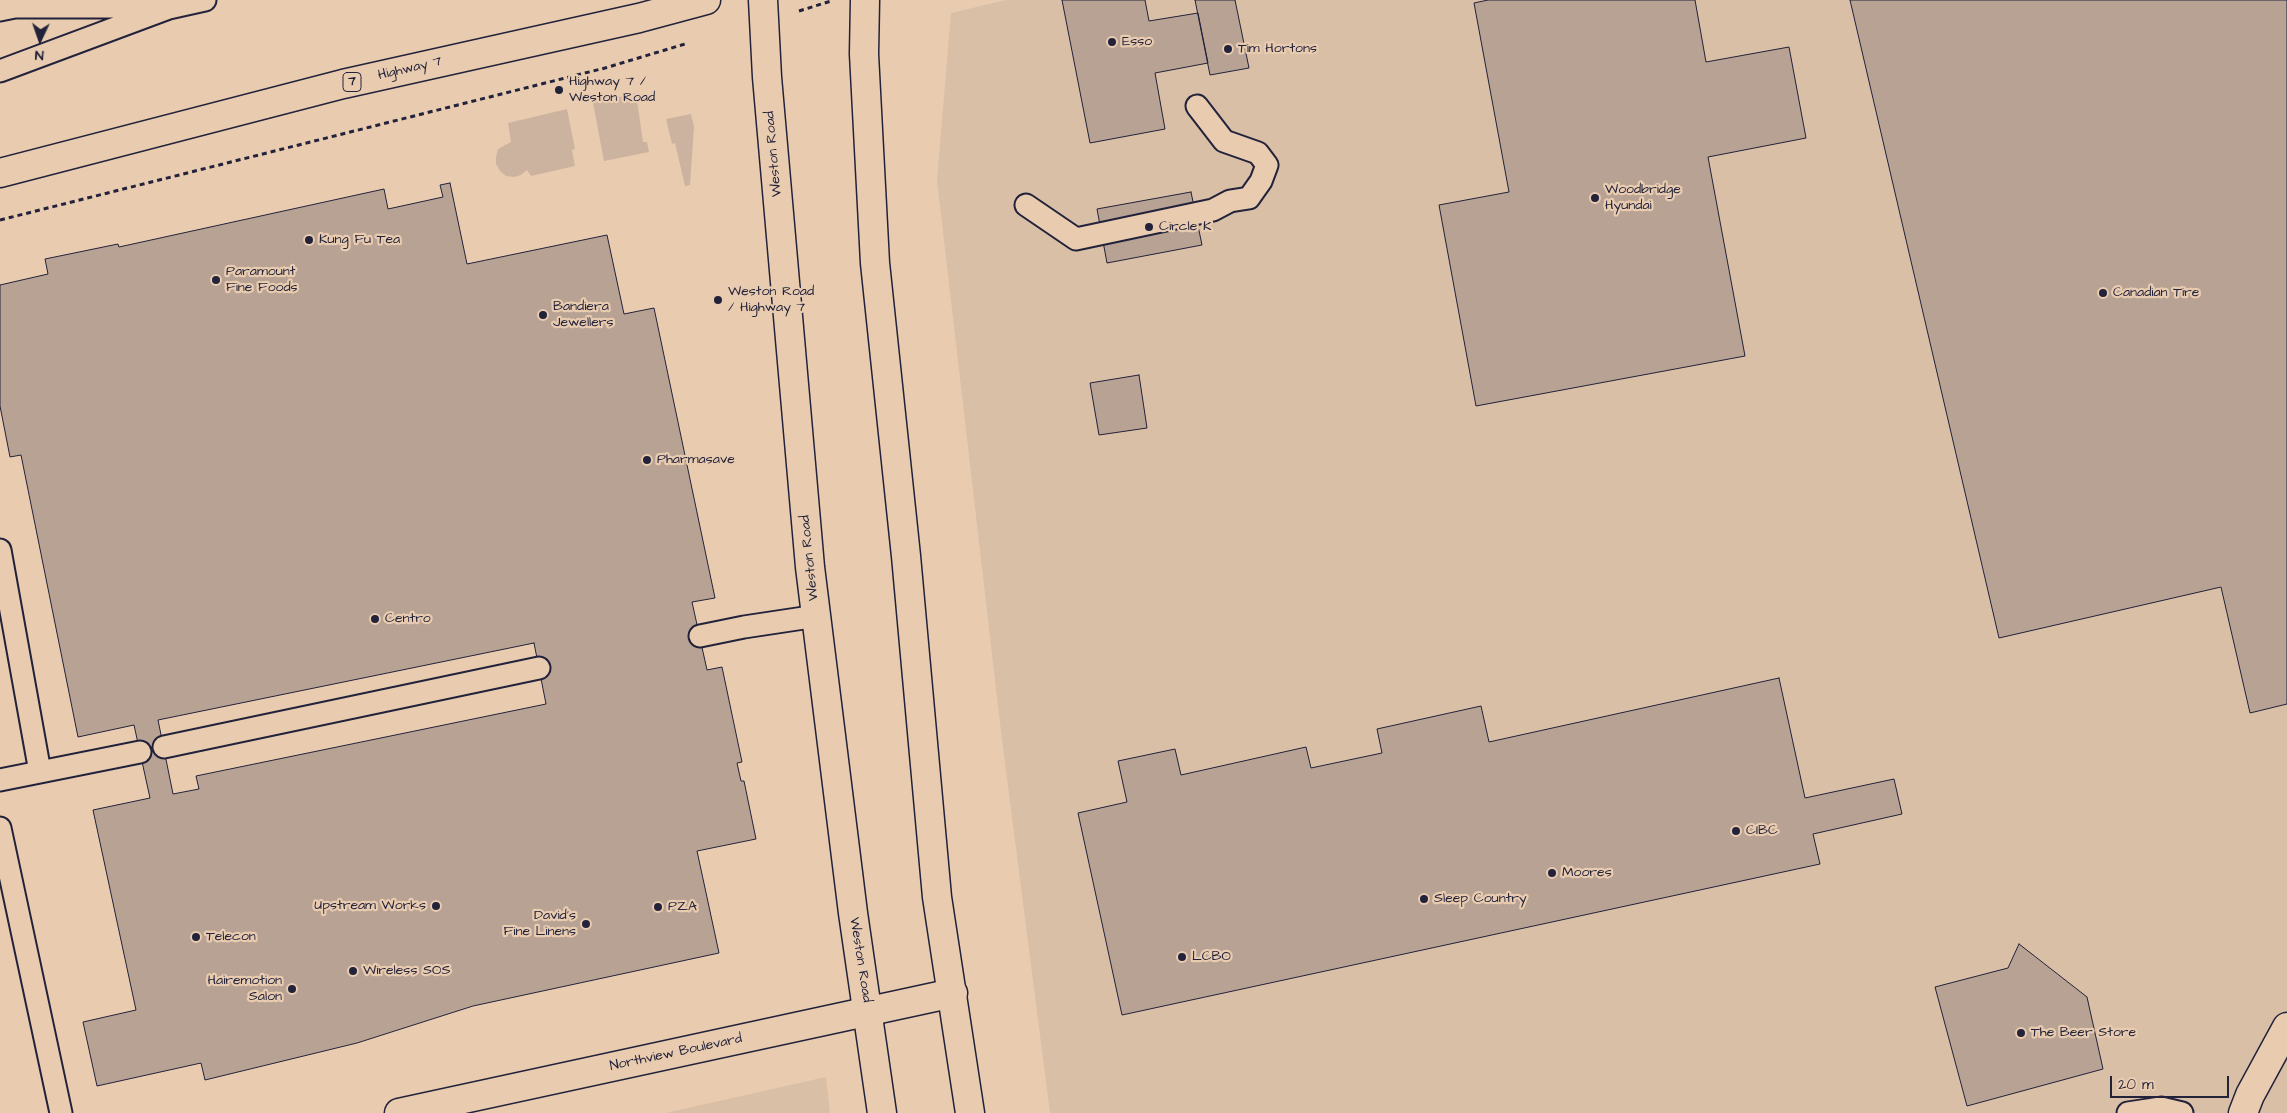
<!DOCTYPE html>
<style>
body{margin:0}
#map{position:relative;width:2287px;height:1113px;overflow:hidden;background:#e9ccb0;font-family:"Architects Daughter",sans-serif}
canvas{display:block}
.north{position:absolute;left:15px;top:15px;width:50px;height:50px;-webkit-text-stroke:4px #e9ccb0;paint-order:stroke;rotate:183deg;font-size:14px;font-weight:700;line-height:20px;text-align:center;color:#22223b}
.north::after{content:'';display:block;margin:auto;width:18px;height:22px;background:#22223b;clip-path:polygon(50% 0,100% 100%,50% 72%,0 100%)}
.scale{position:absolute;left:2110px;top:1076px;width:119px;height:22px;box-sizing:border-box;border:2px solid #22223b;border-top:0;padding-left:6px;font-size:15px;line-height:18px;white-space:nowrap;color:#22223b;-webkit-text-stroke:4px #e9ccb0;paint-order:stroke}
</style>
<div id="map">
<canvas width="2287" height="1113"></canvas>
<div class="north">N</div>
<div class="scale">20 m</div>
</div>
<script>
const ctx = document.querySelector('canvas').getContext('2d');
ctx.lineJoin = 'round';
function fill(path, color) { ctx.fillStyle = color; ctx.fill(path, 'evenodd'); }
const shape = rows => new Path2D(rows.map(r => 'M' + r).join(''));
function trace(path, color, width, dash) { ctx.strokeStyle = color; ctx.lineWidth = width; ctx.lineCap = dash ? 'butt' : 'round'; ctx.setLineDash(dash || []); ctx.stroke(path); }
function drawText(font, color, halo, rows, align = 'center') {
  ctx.font = font + ' "Architects Daughter",sans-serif'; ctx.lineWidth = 4.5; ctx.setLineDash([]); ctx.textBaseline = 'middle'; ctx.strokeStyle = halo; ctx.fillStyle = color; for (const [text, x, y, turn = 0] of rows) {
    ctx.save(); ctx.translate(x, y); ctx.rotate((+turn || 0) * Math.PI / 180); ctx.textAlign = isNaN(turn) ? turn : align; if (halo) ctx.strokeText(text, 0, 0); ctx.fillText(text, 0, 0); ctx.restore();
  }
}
const built = shape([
 [1006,0,2287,0,2287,1113,1050,1113,1001,732,937,180,951,13],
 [826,1077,830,1113,665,1113]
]);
const green = shape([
 [636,93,643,142,647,142,649,152,604,161,593,103],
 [567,109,575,149,572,150,575,166,531,176,527,170,521,175,514,177,506,176,500,171,496,164,496,157,498,149,511,142,508,123],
 [691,114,694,127,690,185,685,186,675,143,672,144,666,119]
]);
const building = shape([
 [1062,0,1145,0,1149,21,1198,13,1208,63,1155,73,1165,129,1090,143,1062,0],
 [1195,0,1235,0,1249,68,1210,75,1195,0],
 [1488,0,1695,0,1706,62,1789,47,1806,138,1708,157,1745,356,1476,406,1439,205,1509,192,1474,3,1488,0],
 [1850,0,2287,0,2287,704,2250,713,2221,587,1999,638,1850,0],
 [450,183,467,264,607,235,624,314,654,308,715,598,692,602,707,670,722,667,742,762,737,763,741,781,744,781,756,839,697,851,719,953,473,1006,357,1043,205,1080,201,1063,97,1086,83,1022,136,1010,93,810,150,798,134,725,78,737,21,455,10,457,0,406,0,285,48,274,45,259,118,244,119,247,384,189,388,209,443,197,440,185,450,183],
 [534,643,546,704,196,776,199,789,173,794,158,720,534,643],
 [1191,192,1202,245,1107,263,1097,209,1191,192],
 [1139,375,1147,428,1099,435,1090,383,1139,375],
 [1779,678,1805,798,1894,779,1902,814,1813,834,1820,864,1122,1015,1078,813,1127,802,1118,761,1175,749,1181,775,1306,747,1311,768,1382,753,1377,729,1481,706,1489,742,1779,678],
 [2019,944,2087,997,2103,1069,1967,1106,1935,987,2008,968,2019,944]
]);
const path = shape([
 [799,11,831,1],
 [0,220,605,68,685,44]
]);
const service = shape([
 [0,10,15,7,157,7],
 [0,71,169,8,205,0],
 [1026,205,1076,239,1213,210,1230,201,1249,198,1261,181,1267,165,1258,153,1224,141,1197,106],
 [0,550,40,772],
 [700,636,744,627,817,616],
 [164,747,539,668],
 [0,780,140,752],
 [0,828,61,1113],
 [2128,1113,2161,1108,2182,1113]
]);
const minor = shape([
 [399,1113,953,993],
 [2243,1113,2250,1095,2287,1027]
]);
const secondary = shape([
 [763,0,767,77,810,567,853,913,882,1113],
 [865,0,864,54,875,263,906,556,937,897,970,1113]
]);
const primary = shape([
 [0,173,343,84,639,18,706,0]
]);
const markers = [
 [1112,42,5,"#22223b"],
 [1228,49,5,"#22223b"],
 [559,90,5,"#22223b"],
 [1595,198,5,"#22223b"],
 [1149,227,5,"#22223b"],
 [309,240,5,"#22223b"],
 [216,280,5,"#22223b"],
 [2103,293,5,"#22223b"],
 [718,300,5,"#22223b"],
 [543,315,5,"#22223b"],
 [647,460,5,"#22223b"],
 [375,619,5,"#22223b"],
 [1736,831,5,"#22223b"],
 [1552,873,5,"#22223b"],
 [1424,899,5,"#22223b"],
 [436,906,5,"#22223b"],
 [658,907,5,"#22223b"],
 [586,924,5,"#22223b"],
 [196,937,5,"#22223b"],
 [1182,957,5,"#22223b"],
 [353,971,5,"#22223b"],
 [292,989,5,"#22223b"],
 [2021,1033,5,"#22223b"]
];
const shields = [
 [352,82,18]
];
const shieldNames = [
 ["7",352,82]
];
const poiNames = [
 ["Esso",1122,42],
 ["Tim Hortons",1238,49],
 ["Highway 7 /",569,82],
 ["Weston Road",569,98],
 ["Woodbridge",1605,190],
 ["Hyundai",1605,206],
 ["Circle K",1159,227],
 ["Kung Fu Tea",319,240],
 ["Paramount",226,272],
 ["Fine Foods",226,288],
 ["Weston Road",728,292],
 ["/ Highway 7",728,308],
 ["Canadian Tire",2113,293],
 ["Bandiera",553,307],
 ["Jewellers",553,323],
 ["Pharmasave",657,460],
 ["Centro",385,619],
 ["CIBC",1746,831],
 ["Moores",1562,873],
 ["Sleep Country",1434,899],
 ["Upstream Works",426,906,"right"],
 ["PZA",668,907],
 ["David's",576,916,"right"],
 ["Fine Linens",576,932,"right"],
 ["Telecon",206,937],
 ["LCBO",1192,957],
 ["Wireless SOS",363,971],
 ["Hairemotion",282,981,"right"],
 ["Salon",282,997,"right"],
 ["The Beer Store",2031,1033]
];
const streetNames = [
 ["Highway 7",410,69,-13],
 ["Weston Road",774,154,-95],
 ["Weston Road",810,558,-96],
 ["Weston Road",860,960,81],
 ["Northview Boulevard",676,1053,-12]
];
fill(built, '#dabfa7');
fill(green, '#ccb39f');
fill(building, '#b8a293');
trace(building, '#22223b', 1);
trace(service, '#22223b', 25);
trace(minor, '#22223b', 31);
trace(secondary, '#22223b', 31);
trace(primary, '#22223b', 31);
trace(path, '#22223b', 3, [5, 4]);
trace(service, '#e9ccb0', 21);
trace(minor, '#e9ccb0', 28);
trace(secondary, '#e9ccb0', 28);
trace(primary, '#e9ccb0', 28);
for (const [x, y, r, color] of markers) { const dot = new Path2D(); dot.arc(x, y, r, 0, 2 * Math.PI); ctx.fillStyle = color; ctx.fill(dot); trace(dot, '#e9ccb0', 2); }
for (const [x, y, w] of shields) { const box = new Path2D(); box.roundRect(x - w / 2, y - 9.5, w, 19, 4); ctx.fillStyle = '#e9ccb0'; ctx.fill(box); trace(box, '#22223b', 1); }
drawText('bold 12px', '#22223b', null, shieldNames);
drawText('14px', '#22223b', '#e9ccb0', poiNames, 'left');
drawText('14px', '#22223b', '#e9ccb0', streetNames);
</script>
